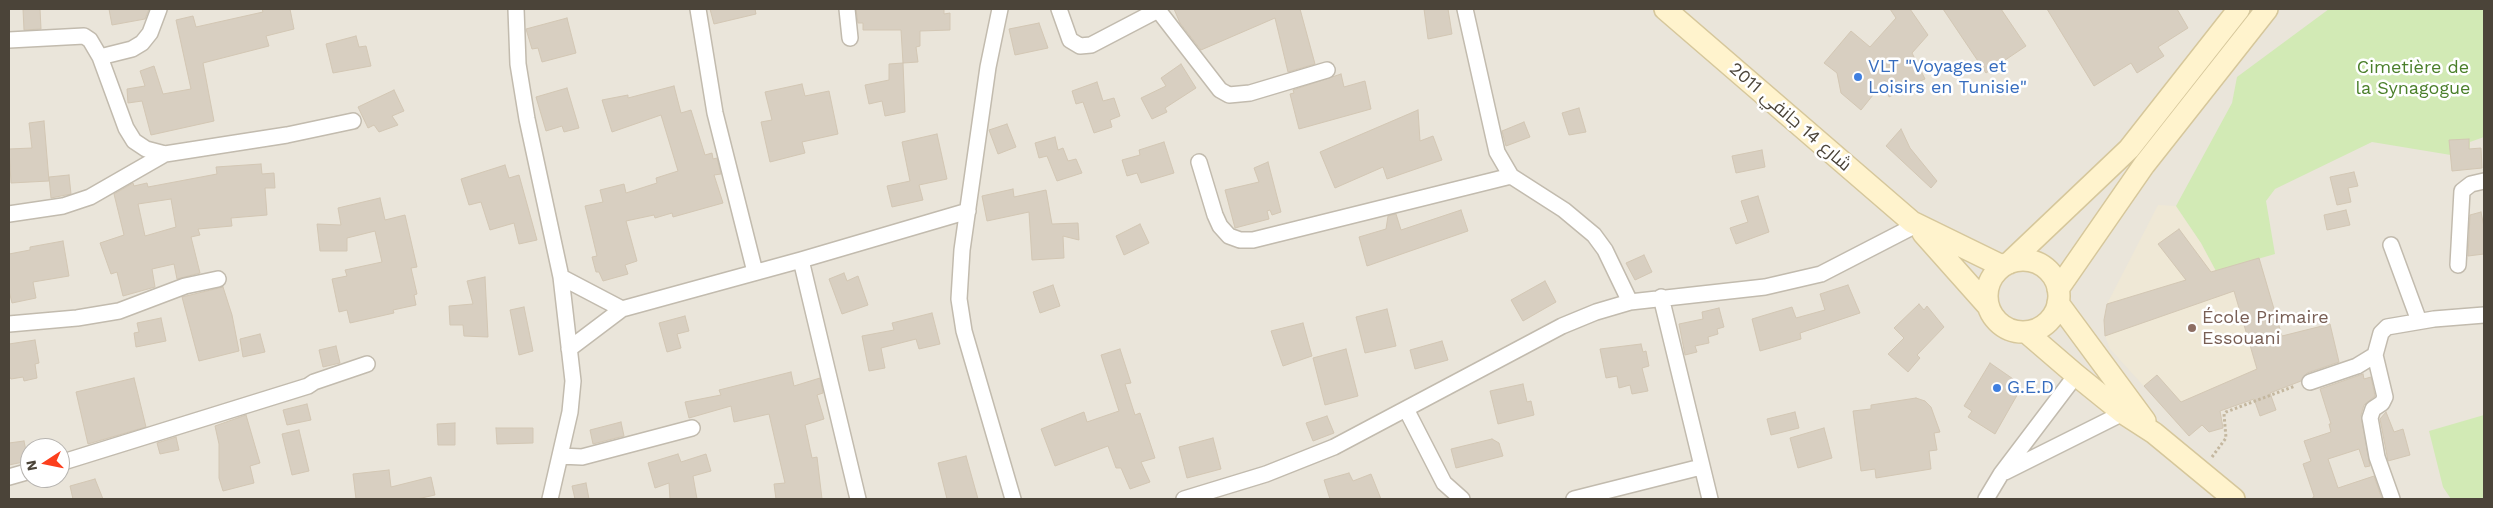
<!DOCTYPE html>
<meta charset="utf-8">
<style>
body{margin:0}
#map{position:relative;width:2493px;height:508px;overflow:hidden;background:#f6f3ec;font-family:"Work Sans",sans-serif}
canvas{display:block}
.frame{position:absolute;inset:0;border:10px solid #4b4439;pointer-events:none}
.north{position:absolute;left:20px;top:438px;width:50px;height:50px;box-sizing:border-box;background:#fff;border:1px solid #b7b4b0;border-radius:50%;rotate:259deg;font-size:14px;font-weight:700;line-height:20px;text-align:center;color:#4b4439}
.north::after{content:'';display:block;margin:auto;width:18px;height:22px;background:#fc3f1d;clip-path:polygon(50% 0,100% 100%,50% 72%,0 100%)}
</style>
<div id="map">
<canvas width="2493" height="508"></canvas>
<div class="frame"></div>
<div class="north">N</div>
</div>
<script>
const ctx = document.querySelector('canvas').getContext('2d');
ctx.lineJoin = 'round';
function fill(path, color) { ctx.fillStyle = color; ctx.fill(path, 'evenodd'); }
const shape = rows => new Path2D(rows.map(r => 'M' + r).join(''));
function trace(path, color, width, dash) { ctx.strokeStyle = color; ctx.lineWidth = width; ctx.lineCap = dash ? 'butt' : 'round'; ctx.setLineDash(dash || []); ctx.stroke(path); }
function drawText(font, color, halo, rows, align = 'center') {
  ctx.font = font + ' "Work Sans",Cairo,sans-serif'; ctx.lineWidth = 5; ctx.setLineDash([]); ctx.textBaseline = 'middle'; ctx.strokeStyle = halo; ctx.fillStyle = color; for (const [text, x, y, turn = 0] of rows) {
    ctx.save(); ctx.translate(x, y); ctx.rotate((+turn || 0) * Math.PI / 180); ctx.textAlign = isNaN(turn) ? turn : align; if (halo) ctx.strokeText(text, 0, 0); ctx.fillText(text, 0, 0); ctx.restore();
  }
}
const residential = shape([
 [9,9,2484,9,2484,499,9,499],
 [30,448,60,448,60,478,30,478]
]);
const education = shape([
 [2158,205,2176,206,2201,243,2216,271,2259,258,2296,383,2220,411,2223,428,2209,432,2202,425,2189,436,2110,349,2105,336,2104,320,2107,304]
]);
const green = shape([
 [2329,9,2484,9,2484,137,2470,142,2469,158,2372,142,2275,189,2266,201,2275,254,2216,271,2201,243,2176,206,2232,103,2237,77],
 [2484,415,2484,499,2451,499,2443,487,2429,431]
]);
const building = shape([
 [23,9,40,9,41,29,24,30,23,9],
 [109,9,149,9,145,19,112,25,109,9],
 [262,9,290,9,294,29,266,36,269,46,203,63,214,121,151,135,142,101,128,103,127,89,145,86,140,71,154,66,163,94,191,89,176,20,193,16,196,27,263,12,262,9],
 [710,9,755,9,756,14,714,24,710,9],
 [856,9,944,9,944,14,950,13,950,30,920,31,920,46,916,47,918,62,903,63,901,30,863,30,863,23,858,23,856,9],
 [1174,9,1300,9,1315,64,1288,72,1275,18,1201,50,1180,23,1174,9],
 [1424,9,1448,9,1452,34,1428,39,1424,9],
 [1890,9,1910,9,1928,35,1912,53,1925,79,1918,82,1921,91,1905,95,1904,89,1889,97,1885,80,1861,110,1841,93,1837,73,1824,63,1851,31,1870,47,1896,18,1890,9],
 [1943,9,2001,9,2026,46,1986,73,1943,9],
 [2047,9,2177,9,2188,28,2158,47,2164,56,2137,73,2131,63,2094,86,2047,9],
 [567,18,576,53,542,62,538,48,532,49,526,29,567,18],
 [1039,23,1048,48,1015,55,1009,29,1039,23],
 [356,36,359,47,366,46,371,66,333,73,326,44,356,36],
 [903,63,905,112,885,116,882,101,869,104,865,85,889,80,889,64,903,63],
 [1181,64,1196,88,1165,108,1167,112,1152,119,1141,98,1166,86,1161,78,1181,64],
 [1341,74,1344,87,1365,81,1371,109,1299,129,1290,94,1294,93,1293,90,1341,74],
 [1097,82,1103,101,1114,98,1120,116,1110,120,1112,127,1094,133,1083,102,1076,104,1072,91,1097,82],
 [802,84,805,96,829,91,838,134,802,142,805,153,770,162,761,122,772,120,765,92,802,84],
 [674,86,681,113,691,110,705,155,712,153,713,159,717,158,721,174,714,175,723,203,673,217,672,213,655,218,654,215,626,221,637,261,625,265,628,274,603,281,599,272,596,272,592,257,597,256,585,206,603,202,600,190,624,184,626,193,657,183,656,178,678,171,661,115,612,132,602,100,628,95,628,98,674,86],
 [567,88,579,128,564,132,562,126,546,131,536,97,567,88],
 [394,90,404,111,392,116,398,125,379,132,374,125,368,128,358,107,394,90],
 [1579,108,1586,132,1569,135,1562,113,1579,108],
 [1418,110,1420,141,1433,136,1442,160,1387,179,1383,167,1335,188,1320,152,1418,110],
 [44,121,49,181,11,183,9,149,32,148,29,123,44,121],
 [1524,122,1530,137,1506,146,1502,131,1524,122],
 [1007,124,1016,147,998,154,989,130,1007,124],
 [1901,129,1910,148,1937,181,1931,188,1886,146,1901,129],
 [937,134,947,179,919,185,923,200,892,207,887,186,910,181,902,142,937,134],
 [1055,137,1058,150,1063,148,1068,161,1076,159,1082,173,1057,181,1047,156,1039,158,1035,143,1055,137],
 [2469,139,2469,149,2481,148,2482,168,2452,171,2449,140,2469,139],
 [1164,142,1174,173,1141,183,1137,173,1127,176,1122,160,1140,155,1139,150,1164,142],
 [1762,150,1765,167,1736,173,1732,156,1762,150],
 [1268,162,1281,212,1272,215,1270,210,1267,211,1269,219,1235,228,1225,190,1259,182,1254,168,1268,162],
 [261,164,262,174,274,173,275,188,265,188,267,215,231,218,232,226,198,229,200,235,191,237,200,273,177,279,174,264,152,269,155,287,123,296,117,272,111,274,100,243,124,235,114,194,133,183,134,186,147,183,148,187,217,174,216,167,261,164],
 [171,199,176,227,145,236,138,204,171,199],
 [505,165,509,178,519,175,537,240,519,244,514,223,490,230,481,202,469,205,461,179,505,165],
 [2354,172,2358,186,2348,188,2351,202,2337,205,2330,177,2354,172],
 [69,175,71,194,51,198,49,177,69,175],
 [1013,189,1014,197,1046,190,1052,224,1078,223,1079,240,1063,236,1064,258,1032,260,1029,212,987,221,982,196,1013,189],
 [1758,196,1769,232,1736,244,1730,228,1748,222,1741,201,1758,196],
 [380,198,385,220,405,215,417,267,411,268,417,294,414,295,416,305,393,310,394,313,350,323,347,310,339,312,332,279,347,276,345,270,382,262,375,231,347,238,347,251,320,251,317,224,341,225,338,208,380,198],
 [1461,210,1468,231,1367,266,1359,237,1386,229,1388,216,1396,214,1401,230,1461,210],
 [2346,210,2350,225,2327,230,2324,215,2346,210],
 [2481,212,2484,227,2484,254,2468,256,2470,215,2481,212],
 [1140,224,1149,243,1124,255,1116,236,1140,224],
 [2179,229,2211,272,2259,258,2282,336,2330,324,2339,362,2307,373,2301,381,2270,393,2276,410,2260,416,2254,399,2220,411,2223,428,2209,432,2202,425,2189,436,2144,386,2157,375,2181,402,2257,369,2234,291,2105,336,2104,320,2107,304,2186,280,2158,244,2179,229],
 [63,241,69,276,33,282,36,298,12,303,9,291,9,254,30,250,30,247,63,241],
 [1644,255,1652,272,1635,280,1626,263,1644,255],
 [844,273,847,281,858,276,868,305,842,314,829,279,844,273],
 [485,277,488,337,464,336,463,325,450,325,449,306,473,304,467,281,485,277],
 [1545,281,1556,302,1523,321,1511,300,1545,281],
 [1053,285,1060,306,1040,313,1033,292,1053,285],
 [1848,285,1860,313,1800,333,1801,339,1760,351,1752,319,1792,307,1796,318,1825,310,1820,294,1848,285],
 [223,287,232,315,239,351,199,361,182,297,223,287],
 [1919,304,1924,310,1927,306,1944,327,1917,355,1920,358,1908,372,1888,354,1904,338,1894,328,1919,304],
 [524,307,533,351,519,355,510,310,524,307],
 [1719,308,1724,327,1717,329,1718,334,1708,337,1709,343,1695,346,1697,352,1685,355,1679,324,1703,319,1702,312,1719,308],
 [1387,309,1396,346,1365,353,1356,317,1387,309],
 [932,313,940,344,919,349,916,339,881,348,885,368,869,371,862,336,894,330,892,323,932,313],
 [685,316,689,331,677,334,681,348,667,352,659,323,685,316],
 [161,318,166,341,136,347,134,333,139,332,137,323,161,318],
 [1303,323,1312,356,1283,366,1271,331,1303,323],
 [260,334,265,352,243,357,240,339,260,334],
 [35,340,39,363,35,364,37,378,24,381,23,377,11,379,9,376,9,344,35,340],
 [1442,341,1448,360,1415,369,1410,350,1442,341],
 [1641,344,1643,352,1646,351,1649,366,1642,368,1648,391,1632,394,1630,385,1619,388,1617,376,1606,378,1600,349,1641,344],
 [336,346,340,363,323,367,319,350,336,346],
 [1120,349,1131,383,1125,384,1135,415,1140,413,1155,458,1141,462,1150,482,1130,489,1121,468,1116,468,1108,446,1055,466,1041,429,1084,412,1087,422,1119,411,1101,355,1120,349],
 [1346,349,1358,396,1325,405,1313,358,1346,349],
 [1990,363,2016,381,2020,390,1995,434,1968,417,1972,411,1964,406,1990,363],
 [791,372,794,386,820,378,823,393,817,395,824,419,805,425,812,458,817,457,822,499,776,499,774,484,785,483,769,414,734,422,731,406,689,418,685,402,721,395,719,390,791,372],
 [2363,374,2364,379,2371,377,2375,396,2364,405,2361,415,2370,466,2365,467,2359,449,2328,459,2338,488,2374,476,2382,499,2312,499,2314,496,2303,464,2311,461,2304,441,2331,432,2329,424,2331,424,2320,389,2363,374],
 [134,378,146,427,88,444,76,392,134,378],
 [1523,384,1527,402,1531,401,1534,415,1498,424,1490,391,1523,384],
 [1916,398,1925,401,1931,407,1940,432,1934,433,1937,450,1929,451,1931,469,1876,478,1875,469,1861,471,1853,411,1871,409,1871,405,1916,398],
 [307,404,311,420,287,425,283,410,307,404],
 [1795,412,1799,428,1771,435,1767,419,1795,412],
 [2386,412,2394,432,2403,429,2410,455,2388,461,2380,419,2386,412],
 [246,415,260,463,250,466,254,483,223,491,219,478,219,444,215,426,246,415],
 [1327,416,1334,433,1313,441,1306,423,1327,416],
 [621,422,624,436,593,444,590,430,621,422],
 [455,423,455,445,438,445,437,424,455,423],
 [496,428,533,428,533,443,497,444,496,428],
 [1824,428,1832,458,1798,468,1790,438,1824,428],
 [299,430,309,471,292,475,282,434,299,430],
 [176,437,179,450,160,454,157,443,176,437],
 [1213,438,1221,469,1187,478,1179,447,1213,438],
 [1492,439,1499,443,1503,456,1456,468,1451,449,1492,439],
 [24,441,28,461,9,465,9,443,24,441],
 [678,454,681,462,706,454,711,471,693,476,697,499,670,499,669,483,655,488,648,463,678,454],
 [966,456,978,499,947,499,938,463,966,456],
 [389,470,391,487,431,477,435,495,417,499,356,499,353,474,389,470],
 [1349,473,1353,481,1371,474,1381,499,1330,499,1324,480,1349,473],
 [95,479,103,499,73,499,70,486,95,479],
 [586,483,589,499,575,499,572,486,586,483]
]);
const path = shape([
 [2212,457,2226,438,2224,414,2226,412,2295,386]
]);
const street = shape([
 [516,9,518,64,527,119,561,277,573,381,570,412,550,499],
 [698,9,715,113,755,272],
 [847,9,850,38],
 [1000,9,988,67,962,250,959,299,964,331,1013,499],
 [1059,9,1070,40,1080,46,1091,45,1158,10,1220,90,1229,95,1250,93,1327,70],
 [1465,9,1497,152,1511,176,1564,210,1594,235,1605,250,1630,302],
 [9,40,84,36,90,40,100,57,126,128,134,141,146,149,165,154,287,135,353,121],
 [100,57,132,49,142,43,150,33,159,9],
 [1199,162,1215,215,1220,226,1229,236,1240,240,1253,240,1511,176],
 [9,214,63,206,90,197,165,154],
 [2391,245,2419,321],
 [801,260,858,499],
 [2458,265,2462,191,2471,184,2484,181],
 [561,277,622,309],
 [1661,297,1710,499],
 [9,324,77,318,119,311,185,286,218,279],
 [569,349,622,309,801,260,968,211],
 [2375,355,2385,397,2382,403,2373,409,2370,418,2377,457,2392,499],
 [2310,382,2357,366,2375,355,2381,333,2387,327,2434,319,2484,315],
 [1406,409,1444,483,1462,499],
 [560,456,582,457,692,428],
 [60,463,308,386,314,382,367,364],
 [2005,472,2123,413],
 [9,477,30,471],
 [1184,499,1266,474,1334,447,1562,326,1596,312,1630,302,1765,287,1821,274,1916,225],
 [1574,499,1701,467],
 [1986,499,2001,474,2076,375]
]);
const secondary = shape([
 [1665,9,1912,222,2002,266],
 [1923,233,1988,306],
 '1987 296a36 36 0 1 1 72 0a36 36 0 1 1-72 0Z',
 [2009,263,2129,149,2239,9],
 [2058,289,2144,165,2267,9],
 [2058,303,2145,421],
 [2026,332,2076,375,2123,413,2154,433,2234,499]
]);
const markers = [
 [1858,77,5,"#3f7fe0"],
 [2192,328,5,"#8d6e63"],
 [1997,388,5,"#3f7fe0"]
];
const shopNames = [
 ["VLT \"Voyages et",1868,67],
 ["Loisirs en Tunisie\"",1868,88],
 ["G.E.D",2007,388]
];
const parkNames = [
 ["Cimetière de",2413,68],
 ["la Synagogue",2413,89]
];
const streetNames = [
 ["شارع 14 جانفي 2011",1790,117,41]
];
const educationNames = [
 ["École Primaire",2202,318],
 ["Essouani",2202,339]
];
fill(residential, '#eae5da');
fill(education, '#efe8d6');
fill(green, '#d2eab5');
fill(building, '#d8cfc1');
trace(building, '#d3c7b4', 1);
trace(street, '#c2bbae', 18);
trace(secondary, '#d6c79b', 24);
trace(path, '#c4b79f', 3, [2.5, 2.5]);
trace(street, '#fff', 15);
trace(secondary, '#fff3cd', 21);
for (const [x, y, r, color] of markers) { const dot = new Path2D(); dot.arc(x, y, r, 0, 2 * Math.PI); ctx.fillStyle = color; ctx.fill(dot); trace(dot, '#fff', 2); }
drawText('18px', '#366cbe', '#fff', shopNames, 'left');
drawText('18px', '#4a7f2a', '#fff', parkNames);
drawText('18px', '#4b4439', '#fff', streetNames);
drawText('18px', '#785e54', '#fff', educationNames, 'left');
</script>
